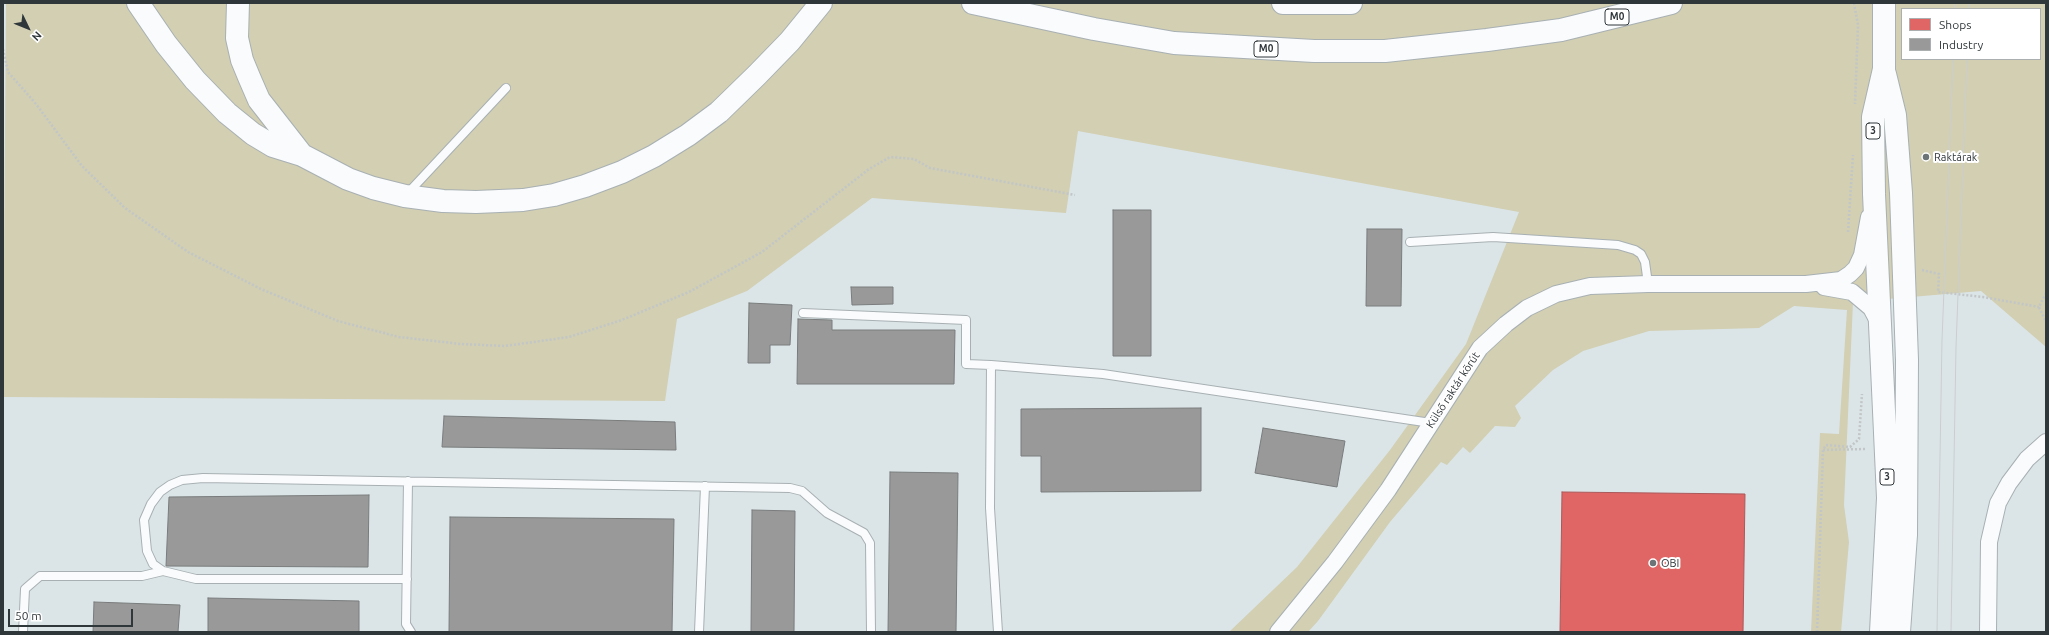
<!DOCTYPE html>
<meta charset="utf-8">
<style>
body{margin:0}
#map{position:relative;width:2049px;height:635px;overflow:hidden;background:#dbe5e8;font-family:Ubuntu,sans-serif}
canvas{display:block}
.frame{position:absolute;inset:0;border:4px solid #30373a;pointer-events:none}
.legend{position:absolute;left:1901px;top:8px;width:140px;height:52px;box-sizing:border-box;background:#fff;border:1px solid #acafb0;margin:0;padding:5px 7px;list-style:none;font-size:12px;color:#30373a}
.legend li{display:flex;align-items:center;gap:8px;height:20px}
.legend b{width:20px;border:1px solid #acafb0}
.north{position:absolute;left:8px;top:8px;width:40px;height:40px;-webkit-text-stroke:3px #fff;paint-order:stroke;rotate:133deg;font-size:11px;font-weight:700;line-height:16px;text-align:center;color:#30373a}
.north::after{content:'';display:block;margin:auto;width:14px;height:18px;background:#30373a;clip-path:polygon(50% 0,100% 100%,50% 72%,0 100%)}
.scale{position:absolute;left:8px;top:609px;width:125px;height:18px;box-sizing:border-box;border:2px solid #30373a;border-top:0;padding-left:5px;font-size:12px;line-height:14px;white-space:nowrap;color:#30373a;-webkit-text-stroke:3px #fff;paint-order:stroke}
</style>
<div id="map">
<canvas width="2049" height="635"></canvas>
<div class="frame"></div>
<ul class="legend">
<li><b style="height:11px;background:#e06666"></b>Shops</li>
<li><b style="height:11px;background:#999"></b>Industry</li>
</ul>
<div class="north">N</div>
<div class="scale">50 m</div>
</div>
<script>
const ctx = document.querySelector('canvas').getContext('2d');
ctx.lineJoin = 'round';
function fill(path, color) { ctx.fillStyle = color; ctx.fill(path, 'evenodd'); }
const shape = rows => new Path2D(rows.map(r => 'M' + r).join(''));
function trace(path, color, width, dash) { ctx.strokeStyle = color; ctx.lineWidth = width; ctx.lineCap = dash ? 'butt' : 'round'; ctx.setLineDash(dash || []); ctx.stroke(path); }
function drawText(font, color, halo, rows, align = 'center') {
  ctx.font = font + ' Ubuntu,sans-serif'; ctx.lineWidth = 4; ctx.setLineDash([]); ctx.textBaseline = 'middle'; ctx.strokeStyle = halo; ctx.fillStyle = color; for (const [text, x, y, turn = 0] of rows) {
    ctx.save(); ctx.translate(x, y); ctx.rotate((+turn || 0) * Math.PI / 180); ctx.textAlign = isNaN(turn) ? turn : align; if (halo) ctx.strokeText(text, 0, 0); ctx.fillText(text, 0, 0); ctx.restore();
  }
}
const green = shape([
 [6,3,2046,3,2046,347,1981,291,1853,302,1844,505,1849,542,1841,632,1811,632,1820,433,1839,434,1847,310,1794,306,1759,328,1649,331,1583,351,1553,370,1515,406,1521,418,1515,427,1495,426,1470,453,1463,447,1447,465,1441,462,1390,522,1318,621,1308,632,1229,632,1297,567,1390,450,1466,344,1519,212,1078,131,1066,213,872,198,747,291,677,319,665,401,3,397],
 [1902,9,2040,9,2040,59,1902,59]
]);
const shops = shape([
 [1562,492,1745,494,1743,632,1560,632,1562,492]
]);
const industry = shape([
 [1113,210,1151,210,1151,356,1113,356,1113,210],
 [1367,229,1402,229,1401,306,1366,306,1367,229],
 [851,287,893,287,893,304,852,305,851,287],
 [749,303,792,305,790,345,770,345,770,363,748,363,749,303],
 [798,319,832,320,832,330,955,330,954,384,797,384,798,319],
 [1201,408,1201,491,1041,492,1041,456,1021,456,1021,409,1201,408],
 [444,416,675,422,676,450,442,447,444,416],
 [1263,428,1345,441,1337,487,1255,473,1263,428],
 [890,472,958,473,956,632,888,632,890,472],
 [369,495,368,567,166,566,169,497,369,495],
 [752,510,795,511,794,632,751,632,752,510],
 [450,517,674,519,672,632,449,632,450,517],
 [208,598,359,601,359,632,208,632,208,598],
 [94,602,180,605,178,632,93,632,94,602]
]);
const path = shape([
 [1854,3,1858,25,1855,104],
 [3,49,8,72,36,104,82,166,125,208,188,252,261,289,338,321,399,337,461,344,505,346,569,337,622,320,689,292,762,252,869,169,890,157,914,159,930,168,1075,195],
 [1848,232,1853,155],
 [1922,270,1939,274,1938,292,1983,297,2039,307],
 [2046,293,2039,307,2046,322],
 [1823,450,1865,449],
 [1817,632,1823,450,1826,445,1850,447,1859,439,1862,394]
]);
const lane = shape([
 [407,194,506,88],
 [1410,242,1493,237,1618,245,1635,250,1641,254,1645,262,1648,284],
 [803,313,966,320,966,364,991,365],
 [408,481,406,624,411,632],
 [407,579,196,579,163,571,153,564,147,551,144,520,151,504,160,492,170,485,182,480,203,478,790,488,802,491,827,513,864,533,870,543,871,632],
 [23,632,25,589,40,576,142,576,163,571],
 [699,632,705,486],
 [998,632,990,508,991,365,1103,374,1431,423]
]);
const street = shape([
 [1824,287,1852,292,1871,308,1879,323],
 [1278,632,1335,562,1388,490,1480,348,1506,324,1527,308,1556,294,1590,286,1648,284,1806,284,1841,280,1850,274,1856,268,1862,255,1869,217],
 [1988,632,1989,542,1998,503,2009,483,2027,459,2046,442]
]);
const primary = shape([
 [1885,74,1895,115,1901,193,1907,360,1906,535,1899,632],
 [1881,632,1888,498,1874,194,1873,117,1884,69,1884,3]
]);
const highway = shape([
 [138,3,166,44,195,80,227,113,253,134,273,146,302,155,348,179,373,188,405,196,443,201,476,202,523,200,554,195,585,186,622,172,654,156,688,135,719,112,757,75,790,41,821,3],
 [238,3,237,38,242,60,249,77,259,100,302,155],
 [973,3,1094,29,1174,43,1314,51,1385,51,1487,40,1561,30,1671,3],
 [1283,3,1351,3]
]);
const tram = shape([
 [1954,9,1955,3],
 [1969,9,1969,3],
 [1937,632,1942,340,1953,59],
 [1951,632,1956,347,1967,59]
]);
const markers = [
 [1926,157,4,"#6c7477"],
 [1653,563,4,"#6c7477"]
];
const shields = [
 [1617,17,24],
 [1266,49,24],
 [1873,131,14],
 [1887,477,14]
];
const shieldNames = [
 ["M0",1617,17],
 ["M0",1266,49],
 ["3",1873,131],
 ["3",1887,477]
];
const poiNames = [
 ["Raktárak",1934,157],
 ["OBI",1661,563]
];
const streetNames = [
 ["Külső raktár körút",1453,390,-57]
];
fill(green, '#d2cfb2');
fill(shops, '#e06666');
trace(shops, '#ab5859', 1);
fill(industry, '#999');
trace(industry, '#7a7c7c', 1);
trace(lane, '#a8b0b3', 10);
trace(street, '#a8b0b3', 18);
trace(primary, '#a8b0b3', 24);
trace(highway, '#a8b0b3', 24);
trace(path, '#c2c6c6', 2.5, [2, 2]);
trace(lane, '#fafbfc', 8);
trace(street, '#fafbfc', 16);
trace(primary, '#fafbfc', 22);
trace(highway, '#fafbfc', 22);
trace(tram, '#cbcecf', 1);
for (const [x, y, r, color] of markers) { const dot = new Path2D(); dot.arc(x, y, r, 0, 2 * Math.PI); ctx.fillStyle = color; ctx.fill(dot); trace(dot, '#fff', 1.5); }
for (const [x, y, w] of shields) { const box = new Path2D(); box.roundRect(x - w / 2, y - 8, w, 16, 3); ctx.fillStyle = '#fff'; ctx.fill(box); trace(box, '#30373a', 1); }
drawText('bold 10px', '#30373a', null, shieldNames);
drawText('11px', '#30373a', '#fff', poiNames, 'left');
drawText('11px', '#30373a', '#fff', streetNames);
</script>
